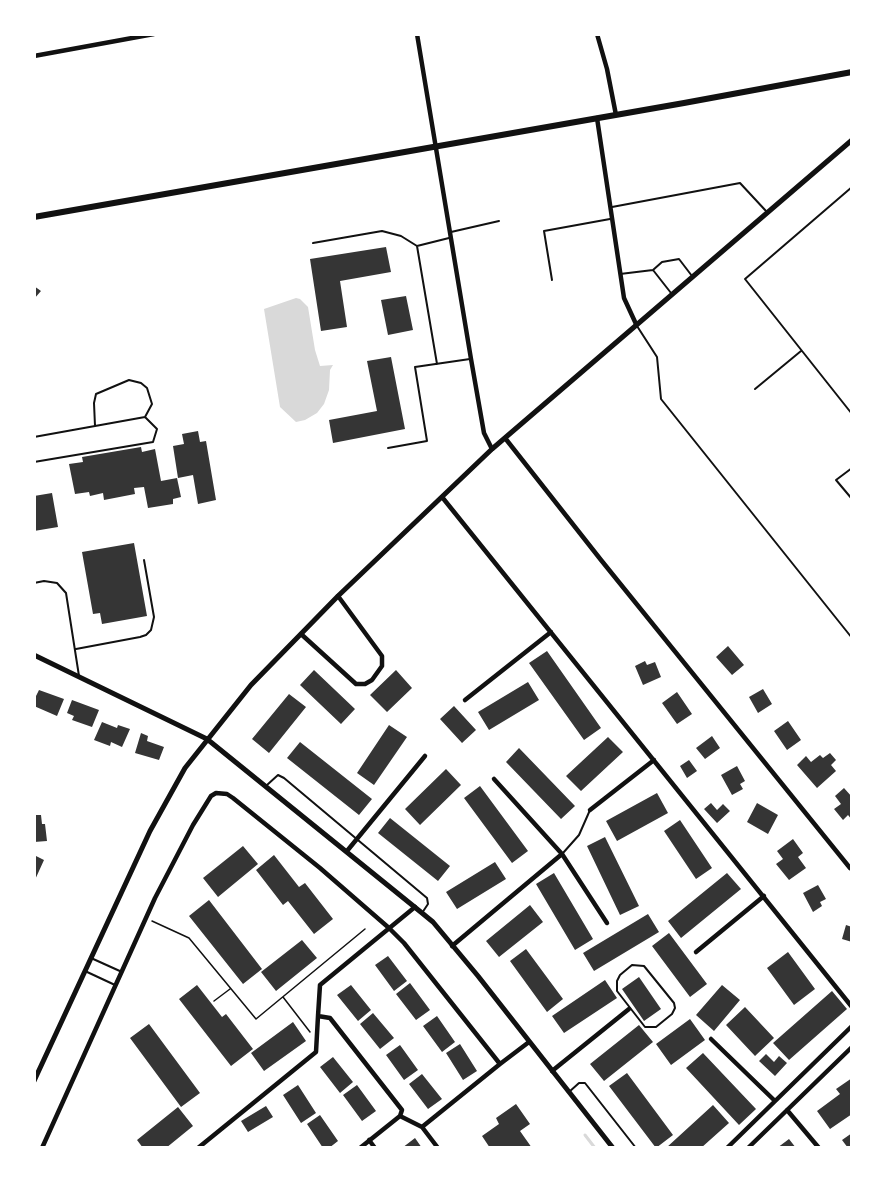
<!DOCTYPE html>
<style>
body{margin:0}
#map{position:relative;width:886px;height:1182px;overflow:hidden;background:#fff;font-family:"DM Sans",sans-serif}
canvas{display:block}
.frame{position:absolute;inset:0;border:36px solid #fff;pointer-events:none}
</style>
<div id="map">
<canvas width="886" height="1182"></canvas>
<div class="frame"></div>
</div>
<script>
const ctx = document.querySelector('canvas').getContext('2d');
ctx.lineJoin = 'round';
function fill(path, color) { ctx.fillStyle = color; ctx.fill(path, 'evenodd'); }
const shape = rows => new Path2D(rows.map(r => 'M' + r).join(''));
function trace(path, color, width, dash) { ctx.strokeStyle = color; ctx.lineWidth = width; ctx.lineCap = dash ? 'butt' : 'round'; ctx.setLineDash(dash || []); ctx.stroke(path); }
const water = shape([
 [296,298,300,299,308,307,315,350,320,366,333,365,330,370,329,390,324,404,317,413,305,420,296,422,280,407,264,309]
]);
const stream = shape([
 [585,1135,595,1148]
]);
const building = shape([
 [386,247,391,272,340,281,347,327,321,331,310,259],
 [34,286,41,291,34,299],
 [406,296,413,330,388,335,381,300],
 [391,357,405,429,333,443,329,420,377,411,367,361],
 [198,431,200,442,206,441,216,500,198,504,193,475,178,478,173,446,184,444,182,434],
 [141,447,142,452,155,449,161,481,177,478,181,497,173,499,173,504,148,508,144,487,134,488,135,494,104,500,103,493,90,496,89,492,75,494,69,464,83,462,82,457],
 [52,493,58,527,34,531,34,496],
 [134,543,147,616,102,624,100,613,93,614,82,552],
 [728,646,744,665,732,675,716,657],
 [547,651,601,728,584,740,529,663],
 [645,661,647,665,655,662,661,677,643,685,635,666],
 [314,670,355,709,341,724,300,685],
 [396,670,412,688,387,712,370,695],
 [528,682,539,700,489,730,478,712],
 [763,689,772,704,758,713,749,697],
 [39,690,64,699,57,716,34,706,34,700],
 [677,692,692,714,677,724,662,703],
 [289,694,306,707,269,753,252,739],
 [72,700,99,710,92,727,72,720,74,716,67,713],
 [454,706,476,730,462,743,440,719],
 [788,721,801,740,787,750,774,731],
 [102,722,117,728,118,725,130,729,122,747,111,742,110,746,94,740],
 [389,725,407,737,374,785,357,773],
 [141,733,148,736,147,741,164,747,159,760,135,753],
 [712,736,720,748,705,759,696,748],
 [608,737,623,752,581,791,566,776],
 [300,742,372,799,359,815,287,758],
 [519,748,575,806,561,819,506,762],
 [830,753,836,760,831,765,836,771,817,788,797,765,806,756,811,762,820,755,823,758],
 [689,760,697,771,687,778,680,766],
 [737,766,745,781,740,784,743,789,732,795,721,775],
 [446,769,461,785,420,825,405,809],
 [480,786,528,851,512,863,464,798],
 [844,788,852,797,852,820,848,815,843,820,834,809,841,804,835,796],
 [657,793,668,813,617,841,606,821],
 [711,803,717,810,723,804,730,811,717,823,704,809],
 [757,803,778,815,768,834,747,822],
 [34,815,41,815,42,824,45,824,47,841,34,842],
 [390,818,450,866,438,881,378,833],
 [680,820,712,868,696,879,664,831],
 [605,837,639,906,620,915,587,846],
 [793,839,803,853,798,857,806,868,789,880,776,864,783,859,777,851],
 [243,846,258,864,218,897,203,878],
 [34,855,44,860,34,882],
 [274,855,299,887,305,883,333,919,314,934,288,901,283,905,256,870],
 [495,862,506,879,457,909,446,892],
 [554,873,593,939,575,950,536,884],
 [727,873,741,889,681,938,668,921],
 [818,885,826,899,820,902,822,906,813,912,803,893],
 [209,900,262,969,243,984,189,916],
 [530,905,543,922,499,957,486,941],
 [648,914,659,932,594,971,583,953],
 [846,925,852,927,852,942,842,939],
 [669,933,707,984,690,997,652,946],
 [302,940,317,958,276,991,261,972],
 [526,949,563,999,547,1012,510,961],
 [788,952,815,989,794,1005,767,968],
 [388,956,407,981,394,991,375,965],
 [639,977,661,1009,644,1021,622,989],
 [605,980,617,998,564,1033,552,1016],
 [410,983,430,1010,416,1020,396,994],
 [197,985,222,1017,226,1014,253,1049,231,1066,179,999],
 [351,985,371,1010,358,1021,337,995],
 [722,985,740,1000,714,1031,696,1015],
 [832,991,847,1009,789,1060,773,1043],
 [745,1007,774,1038,755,1056,726,1025],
 [373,1013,394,1038,380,1049,360,1024],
 [437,1016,455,1042,442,1052,423,1026],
 [690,1019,705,1040,671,1065,656,1044],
 [293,1022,306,1041,264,1071,251,1053],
 [149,1024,200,1093,181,1107,130,1038],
 [639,1025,653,1042,604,1081,590,1064],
 [460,1044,477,1071,463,1080,446,1053],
 [400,1045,418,1070,404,1080,386,1055],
 [703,1053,756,1109,739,1125,686,1068],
 [766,1054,774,1062,779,1056,787,1063,775,1076,759,1061],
 [333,1057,353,1082,340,1093,320,1067],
 [627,1073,673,1135,656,1148,609,1086],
 [422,1074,442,1099,428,1109,409,1084],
 [852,1078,852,1114,830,1129,817,1111,840,1094,836,1089],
 [298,1085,316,1113,301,1123,283,1095],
 [357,1085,376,1111,362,1121,343,1095],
 [516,1104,530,1124,520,1131,532,1148,490,1148,482,1136,499,1124,496,1118],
 [713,1105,729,1123,701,1148,666,1148],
 [266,1106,273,1117,248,1132,241,1121],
 [178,1107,193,1126,166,1148,143,1148,137,1140],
 [320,1115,338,1141,329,1148,323,1148,307,1124],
 [852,1133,852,1148,848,1148,842,1140],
 [415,1138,422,1148,402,1148],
 [789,1139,796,1148,777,1148]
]);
const path = shape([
 [152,921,189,938,256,1019,365,929],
 [283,997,310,1032],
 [214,1001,230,989]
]);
const service = shape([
 [852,187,745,279,852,414],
 [612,207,740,183,766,211],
 [451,232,499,221],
 [313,243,382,231,401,236,417,246],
 [653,270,671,293],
 [620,274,653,270,662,262,679,259,692,276],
 [552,280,544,231,610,219],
 [637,326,657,357,661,399,852,638],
 [437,364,417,246,449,238],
 [755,389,801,351],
 [95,426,94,403,96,394,129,380,141,383,147,388,152,404,145,417],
 [34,437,145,417,157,429,153,442,34,462],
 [388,448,427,441,415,367,470,359],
 [852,468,836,480,852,499],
 [34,583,44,581,57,583,66,593,79,676],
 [76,649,140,637,146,635,151,630,154,617,144,560],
 [267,785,278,775,284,778,427,898,428,904,422,913],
 [563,853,579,835,590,810],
 [91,958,122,972],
 [632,965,644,966,674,1003,675,1008,672,1014,656,1027,645,1027,617,991,617,981,620,975,632,965],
 [85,971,115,985],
 [569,1092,579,1083,585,1083,636,1148]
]);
const minor = shape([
 [417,34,471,359,484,433,492,449],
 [597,34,607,69,616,115],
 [34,56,154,34],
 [597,118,624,298,636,324],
 [505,438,601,560,850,868],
 [442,497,852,1007],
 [301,634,356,684,365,684,372,680,382,666,382,656,338,596],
 [465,700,551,632],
 [494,779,562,854,607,923],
 [590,810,654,760],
 [347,851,425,756],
 [452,946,562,854],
 [696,952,764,896],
 [318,1016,320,985,415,907],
 [711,1039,775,1101],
 [500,1064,529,1042],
 [552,1071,629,1009],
 [787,1110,819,1148],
 [369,1140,375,1148],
 [42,1148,155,898,193,825,211,796,216,793,227,794,233,798,320,868,389,928,404,943,500,1064,422,1127],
 [198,1148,316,1052,318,1016,330,1018,402,1110,400,1116,422,1127,438,1148],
 [360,1148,400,1116],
 [727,1148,852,1026],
 [748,1148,852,1047]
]);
const tertiary = shape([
 [34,655,207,739,422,913,433,922,478,976,613,1148],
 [34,1081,150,831,185,768,251,685,338,596,492,449,852,140]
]);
const secondary = shape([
 [34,217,684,103,852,72]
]);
fill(water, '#d9d9d9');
trace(stream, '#d9d9d9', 3);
fill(building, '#353535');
trace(path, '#111', 1.5);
trace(service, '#111', 2);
trace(minor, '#111', 4.5);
trace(tertiary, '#111', 5);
trace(secondary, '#111', 6);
</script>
